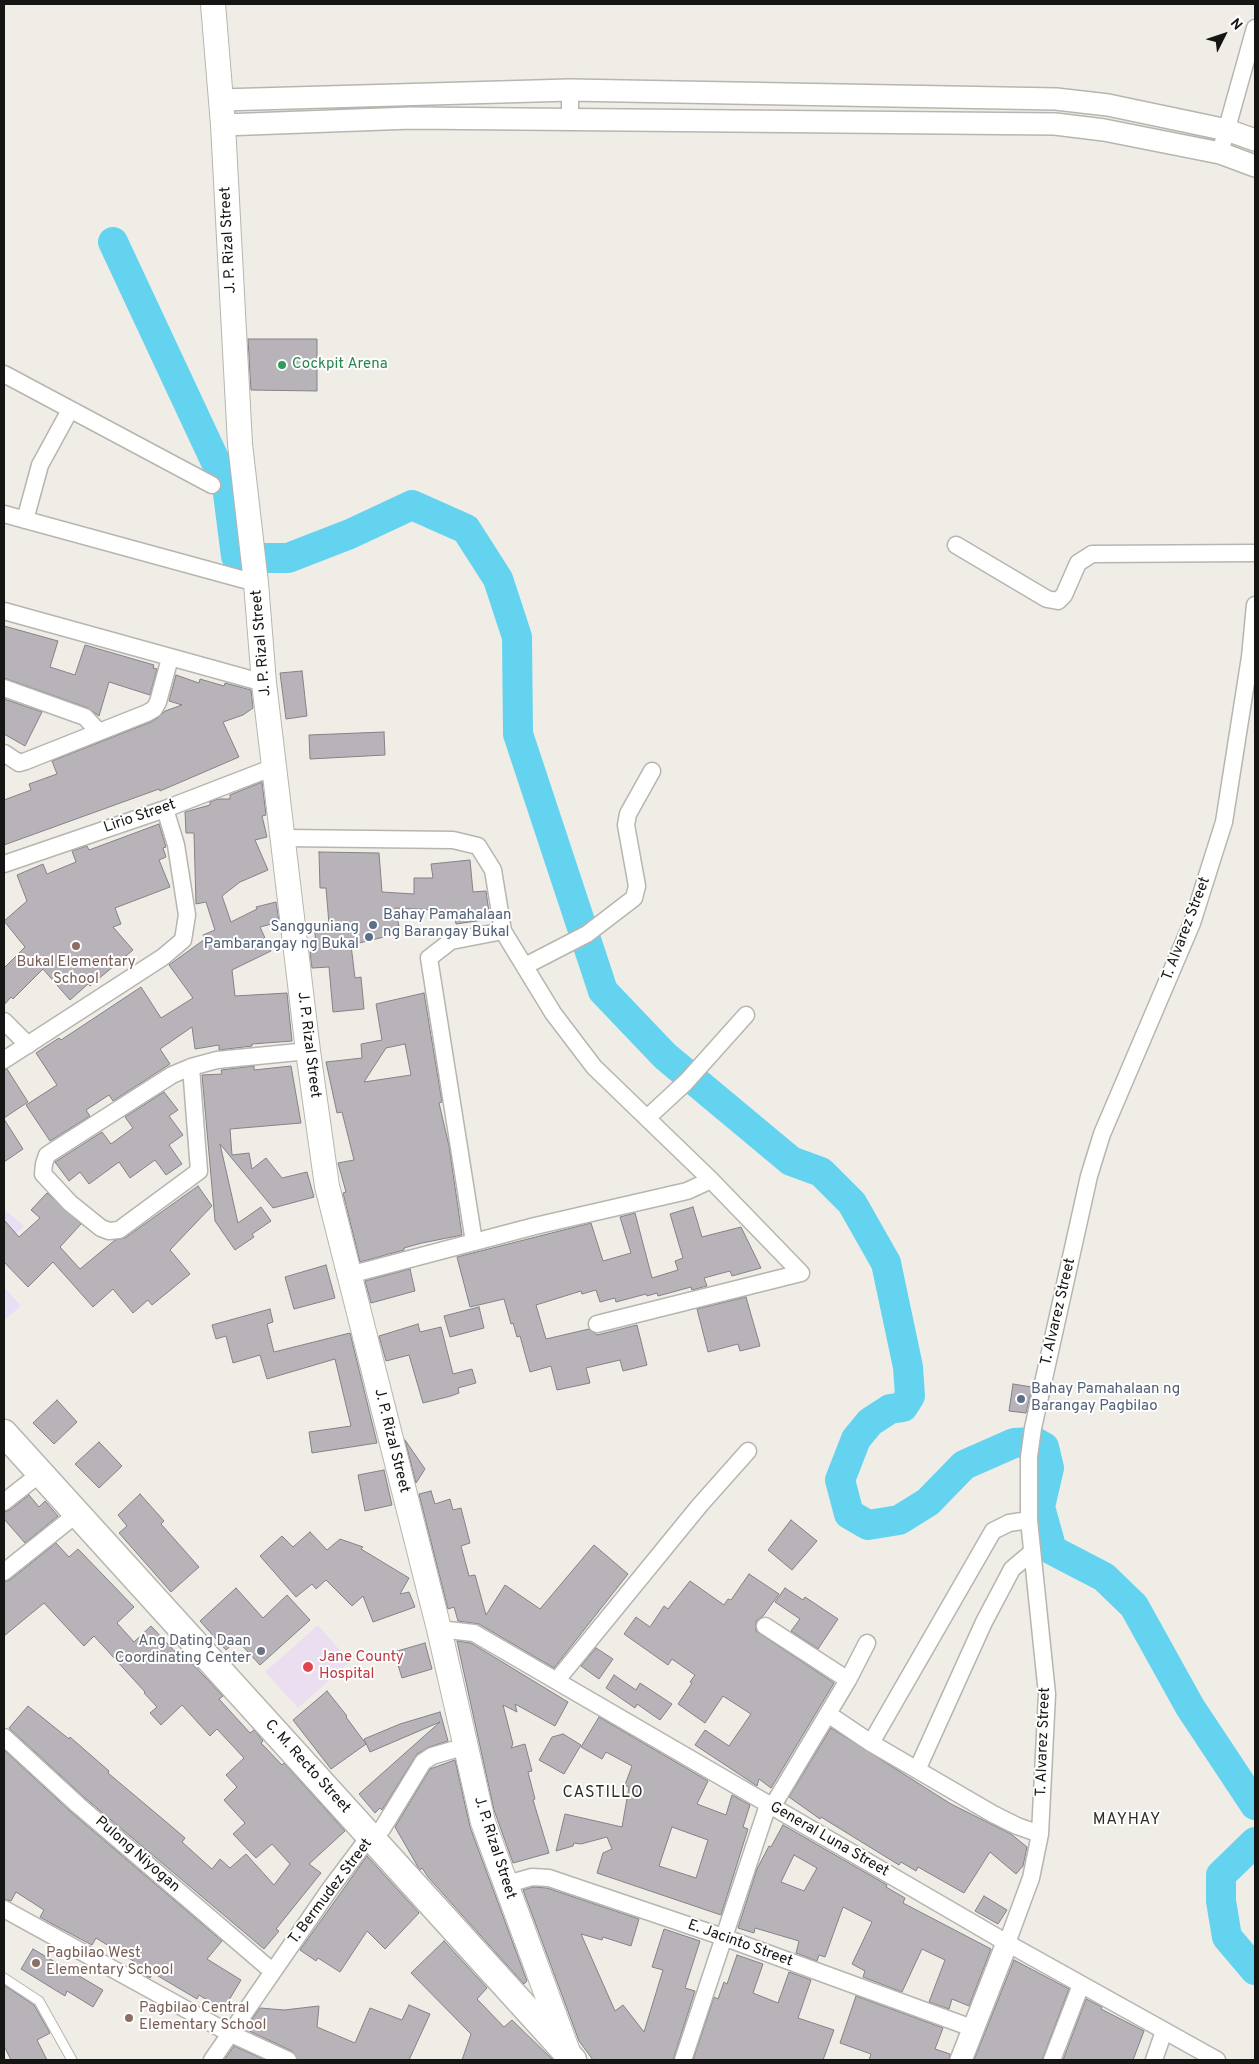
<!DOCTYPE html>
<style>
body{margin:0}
#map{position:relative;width:1259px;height:2064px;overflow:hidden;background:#efede6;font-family:Overpass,sans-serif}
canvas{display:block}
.frame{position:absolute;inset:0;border:5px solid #151513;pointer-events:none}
.north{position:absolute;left:1199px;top:10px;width:50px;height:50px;-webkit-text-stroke:4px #fff;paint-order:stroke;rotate:49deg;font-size:14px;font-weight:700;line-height:20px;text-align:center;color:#151513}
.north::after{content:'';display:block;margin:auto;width:18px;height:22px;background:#151513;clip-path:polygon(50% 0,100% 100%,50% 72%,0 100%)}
</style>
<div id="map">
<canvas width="1259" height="2064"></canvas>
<div class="frame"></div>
<div class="north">N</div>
</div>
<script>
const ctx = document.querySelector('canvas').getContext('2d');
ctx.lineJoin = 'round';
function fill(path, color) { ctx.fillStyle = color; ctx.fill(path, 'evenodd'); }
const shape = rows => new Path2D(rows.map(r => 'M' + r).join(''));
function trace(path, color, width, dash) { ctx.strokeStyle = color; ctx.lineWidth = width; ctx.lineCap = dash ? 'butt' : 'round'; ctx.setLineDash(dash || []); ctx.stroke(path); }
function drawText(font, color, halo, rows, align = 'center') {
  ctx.font = font + ' Overpass,sans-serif'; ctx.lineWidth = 4; ctx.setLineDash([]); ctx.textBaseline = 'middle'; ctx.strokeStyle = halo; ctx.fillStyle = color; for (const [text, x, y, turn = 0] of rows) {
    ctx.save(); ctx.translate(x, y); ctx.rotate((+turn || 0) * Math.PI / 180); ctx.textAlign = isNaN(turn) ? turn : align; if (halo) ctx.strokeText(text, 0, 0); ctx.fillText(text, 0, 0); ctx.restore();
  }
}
const commercial = shape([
 [4,1209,24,1226,4,1245],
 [4,1287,21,1306,4,1320]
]);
const medical = shape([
 [318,1625,350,1662,298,1708,265,1672]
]);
const river = shape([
 [113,242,227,486,236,556,240,558],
 [262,558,288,558,350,534,412,505,466,529,498,579,517,637,518,734,603,991,665,1056,791,1161,821,1172,852,1203,886,1263,908,1367,910,1396,903,1407,890,1409,870,1422,856,1439,840,1480,849,1514,868,1525,899,1520,928,1502,964,1465,1014,1443,1035,1442,1044,1447,1049,1468,1040,1507,1052,1550,1104,1577,1134,1606,1190,1707,1255,1805],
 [1255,1842,1221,1875,1221,1901,1227,1937,1255,1970]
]);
const building = shape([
 [248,339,317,339,317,391,251,390,248,339],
 [4,626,58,641,50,667,75,675,85,645,154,665,153,668,157,669,150,695,109,682,99,716,88,708,4,678,4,626],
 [302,671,307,716,286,719,280,673,302,671],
 [176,675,199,683,200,679,224,686,225,683,251,690,253,708,243,715,223,722,239,757,160,791,159,789,4,845,4,800,31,790,29,784,57,774,52,761,151,722,159,717,165,711,182,705,169,701,176,675],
 [4,699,42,712,25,746,4,734,4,699],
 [384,732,385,755,310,759,309,735,384,732],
 [262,782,266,815,262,816,267,837,255,840,268,870,240,882,222,896,231,922,257,909,256,907,276,902,279,922,260,927,271,951,232,970,235,996,287,993,292,1041,252,1044,252,1046,219,1050,219,1045,195,1049,192,1027,160,1049,170,1064,113,1101,109,1095,86,1110,90,1116,50,1141,26,1105,57,1085,36,1053,59,1038,61,1040,141,987,161,1018,193,998,169,965,205,939,203,935,215,930,206,902,196,904,194,833,186,833,185,812,210,805,210,802,218,799,230,799,230,795,262,782],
 [159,824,166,847,163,848,166,857,159,860,170,887,115,908,121,924,113,927,133,950,90,986,88,984,70,1000,43,969,13,999,11,997,4,1005,4,968,25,947,4,921,27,901,17,875,43,864,47,874,76,862,72,851,87,846,89,850,159,824],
 [319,852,379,853,382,892,414,894,414,878,433,878,431,864,470,860,473,892,486,891,490,919,456,924,454,911,395,908,399,926,383,930,384,937,351,945,355,978,361,977,364,1009,333,1012,329,967,312,968,310,952,317,952,314,925,329,924,326,888,320,888,319,852],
 [424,993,442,1102,439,1103,449,1146,462,1235,422,1243,404,1248,404,1250,360,1262,343,1193,346,1192,338,1163,354,1160,342,1112,337,1113,326,1062,362,1058,361,1044,382,1040,376,1004,424,993],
 [405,1044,411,1075,364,1082,386,1048,405,1044],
 [254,1066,254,1070,291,1066,301,1123,230,1129,232,1155,249,1153,252,1169,266,1158,282,1178,307,1172,314,1197,273,1208,220,1144,238,1223,261,1207,271,1221,252,1234,254,1237,235,1250,215,1221,202,1075,222,1074,221,1070,254,1066],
 [7,1069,28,1102,4,1118,4,1070,7,1069],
 [164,1092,178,1110,169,1116,183,1135,169,1145,182,1164,166,1175,155,1160,130,1178,119,1162,89,1184,80,1172,69,1181,55,1162,102,1132,111,1144,133,1128,125,1117,164,1092],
 [4,1119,23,1149,4,1162,4,1119],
 [198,1186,212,1206,170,1250,190,1274,152,1305,148,1300,133,1313,113,1289,93,1307,53,1262,28,1287,4,1262,4,1220,19,1237,40,1218,31,1210,47,1193,81,1224,60,1247,80,1269,115,1240,125,1238,198,1186],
 [693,1207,702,1237,741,1227,761,1268,732,1276,730,1271,704,1278,707,1286,692,1290,691,1287,658,1296,657,1293,647,1296,646,1294,616,1302,615,1298,600,1302,596,1290,582,1294,581,1291,536,1305,546,1339,589,1329,597,1335,637,1325,647,1365,623,1371,620,1360,586,1368,590,1383,557,1390,551,1366,530,1372,520,1336,517,1337,513,1323,511,1324,504,1299,470,1307,457,1257,591,1223,603,1261,631,1253,620,1217,635,1213,652,1278,678,1270,675,1261,683,1258,670,1214,693,1207],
 [326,1265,335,1298,294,1309,285,1277,326,1265],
 [410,1269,415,1291,371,1303,365,1281,410,1269],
 [746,1297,760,1346,740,1351,738,1344,708,1352,697,1309,746,1297],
 [479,1307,484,1328,450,1337,444,1316,479,1307],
 [270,1309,273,1322,267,1324,274,1352,350,1333,377,1443,312,1453,309,1432,351,1426,335,1359,267,1379,260,1355,233,1363,226,1336,216,1339,212,1325,270,1309],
 [418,1324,420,1332,441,1327,453,1374,472,1369,476,1383,458,1388,459,1393,451,1396,423,1403,409,1355,386,1361,379,1336,418,1324],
 [1013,1384,1032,1387,1026,1413,1009,1411,1013,1384],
 [57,1400,77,1422,54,1444,33,1423,57,1400],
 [405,1440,425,1469,416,1483,405,1440],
 [99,1442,122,1466,99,1488,75,1464,99,1442],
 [384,1470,392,1505,365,1511,358,1475,384,1470],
 [431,1491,435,1504,450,1499,453,1510,461,1508,470,1543,461,1546,469,1576,475,1575,486,1615,505,1585,540,1609,594,1545,628,1574,554,1668,479,1624,458,1621,454,1607,448,1609,419,1494,431,1491],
 [140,1494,164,1521,161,1524,199,1567,171,1592,119,1533,127,1526,118,1515,140,1494],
 [29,1495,39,1507,45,1501,58,1516,25,1543,4,1519,4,1512,10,1510,29,1495],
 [791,1520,817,1541,792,1570,768,1550,791,1520],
 [310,1532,327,1550,340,1539,363,1547,361,1549,409,1578,400,1594,409,1592,415,1607,373,1622,363,1596,352,1606,326,1580,316,1589,312,1584,296,1597,260,1556,282,1536,293,1547,310,1532],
 [56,1543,69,1557,78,1549,134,1607,117,1623,134,1642,151,1626,182,1659,185,1656,223,1696,219,1699,250,1733,254,1730,263,1741,261,1743,282,1765,284,1763,345,1831,309,1864,321,1873,276,1929,279,1931,264,1949,85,1798,9,1728,28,1706,69,1739,70,1737,109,1771,108,1773,171,1826,185,1838,182,1842,212,1869,220,1859,230,1868,246,1854,274,1885,290,1864,272,1844,256,1858,233,1834,245,1823,224,1800,237,1787,226,1775,244,1758,217,1729,210,1736,182,1705,161,1725,150,1713,157,1707,144,1693,145,1692,94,1636,84,1646,44,1603,4,1636,4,1582,10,1580,56,1543],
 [749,1574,779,1594,763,1616,756,1621,756,1631,834,1683,771,1788,759,1779,757,1786,695,1745,705,1730,729,1746,751,1714,723,1696,705,1723,678,1704,692,1683,690,1682,695,1675,672,1659,668,1665,624,1634,636,1617,650,1627,664,1606,668,1609,690,1581,724,1605,728,1599,731,1600,749,1574],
 [236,1588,263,1618,287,1595,310,1620,260,1665,237,1640,226,1650,200,1621,236,1588],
 [785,1588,803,1600,805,1597,838,1619,818,1649,791,1631,800,1619,775,1602,785,1588],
 [457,1641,471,1643,568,1702,555,1726,515,1704,517,1712,503,1705,513,1744,511,1748,525,1744,532,1771,528,1772,535,1799,533,1800,549,1853,513,1863,494,1810,457,1641],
 [425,1643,432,1669,402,1678,394,1652,425,1643],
 [596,1648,613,1659,599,1679,581,1666,596,1648],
 [614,1675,636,1690,640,1683,672,1704,660,1720,637,1704,635,1708,606,1688,614,1675],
 [327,1691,347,1716,346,1717,366,1744,331,1769,293,1720,327,1691],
 [440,1712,448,1741,429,1747,417,1754,382,1810,380,1808,375,1813,359,1794,440,1722,370,1752,364,1739,400,1724,440,1712],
 [599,1717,708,1781,697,1804,726,1815,732,1795,750,1805,743,1827,748,1829,721,1915,597,1873,603,1853,612,1849,607,1837,581,1844,574,1843,573,1846,556,1851,565,1814,622,1827,629,1787,625,1785,632,1766,606,1752,602,1759,581,1747,599,1717],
 [672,1827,708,1840,696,1878,659,1866,672,1827],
 [831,1728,951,1804,1011,1834,1027,1847,1023,1866,1016,1874,990,1852,964,1893,918,1867,916,1871,901,1862,899,1865,821,1817,820,1819,789,1797,831,1728],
 [563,1734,581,1745,564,1774,539,1760,552,1737,563,1734],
 [4,1750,72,1813,222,1941,207,1959,241,1980,223,2010,199,1995,197,1999,153,1973,150,1978,132,1968,135,1962,96,1938,92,1945,54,1925,40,1917,44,1910,16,1892,11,1901,4,1899,4,1750],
 [455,1760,470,1827,527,1981,524,1984,428,1877,422,1868,420,1870,418,1867,395,1827,430,1769,455,1760],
 [783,1825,887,1885,886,1887,905,1898,903,1903,991,1949,969,2006,952,1999,949,2009,929,2002,945,1960,922,1949,902,1992,863,1977,865,1971,852,1964,872,1922,843,1907,825,1957,819,1955,817,1961,796,1953,799,1941,755,1928,754,1933,738,1928,757,1869,769,1846,771,1847,783,1825],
 [794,1855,817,1868,804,1891,781,1882,794,1855],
 [367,1856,419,1913,385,1949,367,1931,340,1972,318,1958,316,1961,300,1950,367,1856],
 [533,1887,547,1888,639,1919,631,1946,603,1937,602,1940,581,1934,615,2011,623,2005,644,2032,663,1970,652,1967,664,1929,700,1941,685,1988,695,1991,673,2060,593,2060,579,2041,523,1890,533,1887],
 [984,1896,1007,1910,998,1924,975,1911,984,1896],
 [444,1941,487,1988,477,1999,504,2027,512,2020,553,2060,462,2060,471,2034,411,1973,444,1941],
 [33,1949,103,1990,93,2007,67,1991,65,1996,21,1969,33,1949],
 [737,1955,763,1964,753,1993,778,2003,789,1972,811,1980,798,2018,834,2030,823,2060,693,2060,714,1997,718,1999,724,1982,727,1984,737,1955],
 [1014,1960,1069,1989,1042,2060,974,2060,1014,1960],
 [4,1985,34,2005,50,2033,37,2040,47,2060,11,2060,4,2046,4,1985],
 [856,1996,943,2028,935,2049,950,2054,949,2060,869,2060,871,2054,840,2043,856,1996],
 [1086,1999,1102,2007,1101,2009,1144,2031,1133,2060,1063,2060,1086,1999],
 [409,2005,430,2014,409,2060,298,2060,292,2051,245,2029,260,2008,284,2010,319,2006,317,2027,355,2043,370,2008,402,2020,409,2005],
 [234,2046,265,2060,224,2060,234,2046]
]);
const service = shape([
 [4,1978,39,2001,72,2060]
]);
const minor = shape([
 [570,90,570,118],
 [1220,153,1255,28],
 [4,374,212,485],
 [4,514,256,583],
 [25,520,40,465,70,410],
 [956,545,1047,599,1058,601,1064,595,1078,563,1092,554,1255,553],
 [4,611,264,683],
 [4,688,85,717,99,732],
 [4,753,19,763,26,761,147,713,154,709,158,702,170,658],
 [284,838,453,840,478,846,493,870,503,931,553,1013,594,1067,711,1180,801,1273],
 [4,864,165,809,274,767],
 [525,966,587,934,634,898,637,886,626,825,628,814,652,771],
 [4,1021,28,1045],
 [4,1060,163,957,183,940,187,915,176,845,165,809],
 [191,1067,199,1171,119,1230,109,1231,101,1228,70,1203,43,1174,44,1164,47,1155,172,1075,191,1067,217,1060,308,1051],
 [647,1118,686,1082,746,1015],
 [474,1242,429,958,451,941,503,931],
 [349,1275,535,1226,687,1191,711,1180],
 [597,1324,801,1273],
 [4,1502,41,1473],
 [4,1572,78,1513],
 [765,1626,848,1680],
 [439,1629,474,1633,1007,1943,1217,2060],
 [557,1680,700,1505,748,1451],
 [828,1714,871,1743,993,1814,1017,1826,1040,1834],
 [4,1737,78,1805,272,1971],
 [871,1743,993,1531,1009,1523,1029,1520],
 [917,1770,984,1622,1012,1569,1032,1552],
 [772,1807,848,1680,867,1643],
 [504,1885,532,1877,549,1878,723,1937,972,2028],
 [4,1909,229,2033,288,2060],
 [1007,1943,1031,1878,1040,1834,1047,1694,1029,1520,1029,1457,1033,1428,1089,1176,1102,1134,1192,923,1224,822,1250,657,1255,605],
 [212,2060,330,1889,363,1845,382,1829,423,1762,432,1756,466,1746],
 [683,2060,768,1805],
 [1052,2060,1081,1985],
 [1154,2060,1164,2031]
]);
const tertiary = shape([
 [221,100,570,90,1056,99,1108,105,1227,130,1255,140],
 [223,125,411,118,1055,124,1104,130,1220,153,1255,166],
 [961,2060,1007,1943]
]);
const secondary = shape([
 [213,4,223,125,240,444,256,583,264,683,308,1051,327,1186,439,1629,483,1822,568,2052]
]);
const primary = shape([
 [4,1433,573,2060]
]);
const markers = [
 [282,365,5,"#2e9e5b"],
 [373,925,5,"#5c6f8a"],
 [369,937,5,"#5c6f8a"],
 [76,946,5,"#8d6e63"],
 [1021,1399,5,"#5c6f8a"],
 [261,1651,5,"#6b7280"],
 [308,1667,6,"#e0444e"],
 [36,1963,5,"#8d6e63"],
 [129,2018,5,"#8d6e63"]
];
const streetNames = [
 ["J. P. Rizal Street",229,240,-93],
 ["J. P. Rizal Street",262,643,-95],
 ["Lirio Street",140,817,-19],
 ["T. Alvarez Street",1187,929,-69],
 ["J. P. Rizal Street",308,1045,83],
 ["T. Alvarez Street",1059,1312,-77],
 ["J. P. Rizal Street",391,1441,76],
 ["T. Alvarez Street",1044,1742,-88],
 ["C. M. Recto Street",307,1767,48],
 ["General Luna Street",829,1840,30],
 ["J. P. Rizal Street",494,1848,72],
 ["Pulong Niyogan",137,1855,41],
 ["T. Bermudez Street",331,1892,-53],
 ["E. Jacinto Street",740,1944,20]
];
const leisureNames = [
 ["Cockpit Arena",292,365]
];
const serviceNames = [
 ["Bahay Pamahalaan",383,916],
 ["ng Barangay Bukal",383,933],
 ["Sangguniang",359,928,"right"],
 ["Pambarangay ng Bukal",359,945,"right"],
 ["Bahay Pamahalaan ng",1031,1390],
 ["Barangay Pagbilao",1031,1407]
];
const educationNames = [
 ["Bukal Elementary",76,963,"center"],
 ["School",76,980,"center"],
 ["Pagbilao West",46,1954],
 ["Elementary School",46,1971],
 ["Pagbilao Central",139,2009],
 ["Elementary School",139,2026]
];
const worshipNames = [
 ["Ang Dating Daan",251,1642],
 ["Coordinating Center",251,1659]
];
const healthNames = [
 ["Jane County",319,1658],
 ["Hospital",319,1675]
];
const neighbourhoodNames = [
 ["CASTILLO",603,1794],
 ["MAYHAY",1127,1821]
];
fill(commercial, '#e6dff5');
fill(medical, '#ebdef1');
trace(river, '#64d3ef', 30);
fill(building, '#b7b3b9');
trace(building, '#858287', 1);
trace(service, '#b6b5af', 11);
trace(minor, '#b6b5af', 19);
trace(tertiary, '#b6b5af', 24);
trace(secondary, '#b6b5af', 26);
trace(primary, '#b6b5af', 29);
trace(service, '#fff', 9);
trace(minor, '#fff', 16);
trace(tertiary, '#fff', 21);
trace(secondary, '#fff', 24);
trace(primary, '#fff', 26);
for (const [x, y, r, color] of markers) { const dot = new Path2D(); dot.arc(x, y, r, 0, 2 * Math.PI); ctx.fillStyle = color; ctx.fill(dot); trace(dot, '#fff', 2); }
drawText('15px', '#151513', '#fff', streetNames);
drawText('15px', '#27864d', '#fff', leisureNames, 'left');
drawText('15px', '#4e5e75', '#fff', serviceNames, 'left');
drawText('15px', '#785e54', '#fff', educationNames, 'left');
drawText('15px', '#5b616d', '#fff', worshipNames, 'right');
drawText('15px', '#be3a42', '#fff', healthNames, 'left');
ctx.letterSpacing = '1px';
drawText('16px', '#2e2d28', '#fff', neighbourhoodNames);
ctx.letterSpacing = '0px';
</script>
